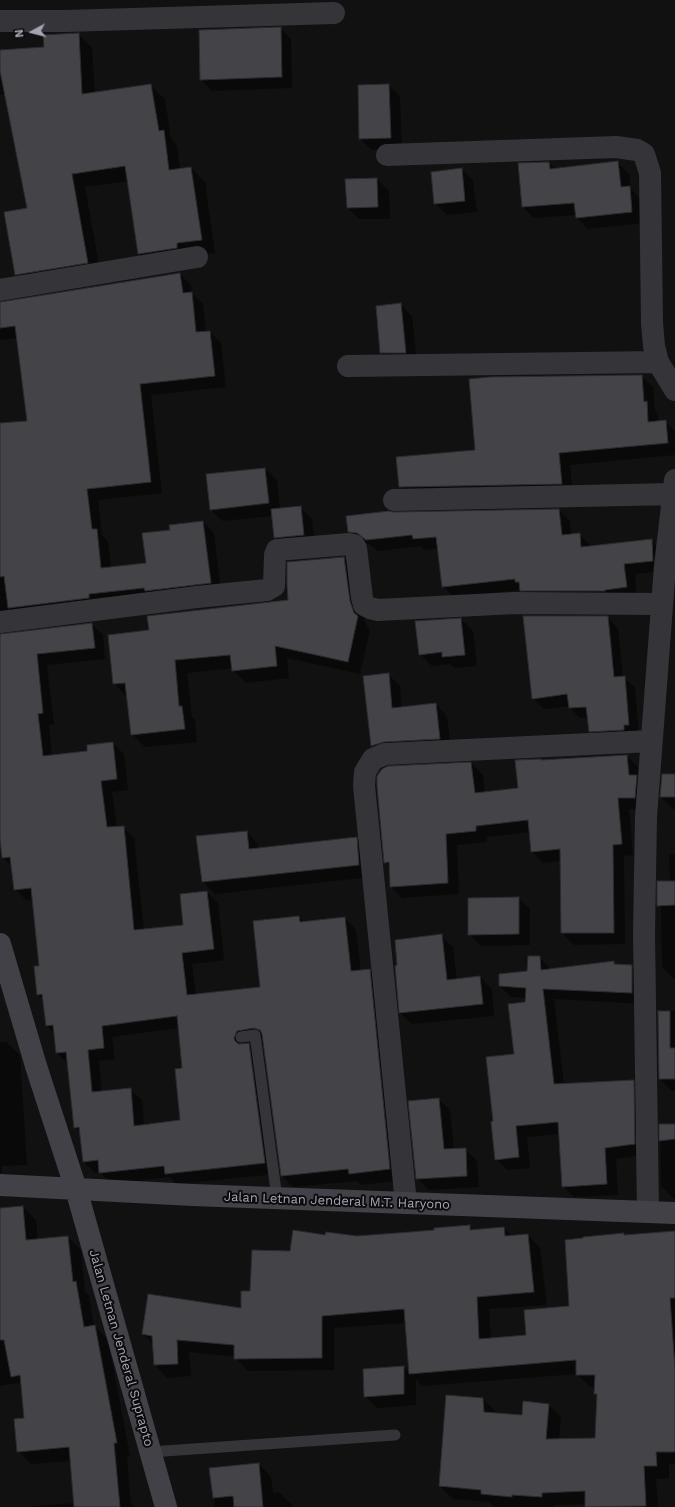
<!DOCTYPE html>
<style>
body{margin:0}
#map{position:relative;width:675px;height:1507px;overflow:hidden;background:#111112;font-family:"Work Sans",sans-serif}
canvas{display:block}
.north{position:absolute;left:12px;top:12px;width:40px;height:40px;-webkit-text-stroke:3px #0c0c0d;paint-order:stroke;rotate:263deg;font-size:11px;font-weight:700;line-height:16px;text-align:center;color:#a4a5b2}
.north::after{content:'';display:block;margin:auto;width:14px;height:18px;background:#a4a5b2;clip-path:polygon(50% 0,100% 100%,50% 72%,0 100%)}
</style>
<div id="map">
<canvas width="675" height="1507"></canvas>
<div class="north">N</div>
</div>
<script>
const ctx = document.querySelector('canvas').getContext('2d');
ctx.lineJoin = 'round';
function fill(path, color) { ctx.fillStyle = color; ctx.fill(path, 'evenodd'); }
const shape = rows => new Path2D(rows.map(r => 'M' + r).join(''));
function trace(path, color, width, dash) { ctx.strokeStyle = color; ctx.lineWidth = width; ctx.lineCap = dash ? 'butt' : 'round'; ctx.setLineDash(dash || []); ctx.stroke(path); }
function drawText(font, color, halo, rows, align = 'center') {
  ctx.font = font + ' "Work Sans",sans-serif'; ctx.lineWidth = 4; ctx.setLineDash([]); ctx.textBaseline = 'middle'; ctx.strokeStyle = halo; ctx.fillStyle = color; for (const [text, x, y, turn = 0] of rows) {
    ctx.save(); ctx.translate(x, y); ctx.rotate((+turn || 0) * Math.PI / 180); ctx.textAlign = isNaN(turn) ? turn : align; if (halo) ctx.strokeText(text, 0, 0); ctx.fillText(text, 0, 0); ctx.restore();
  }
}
const shadow = shape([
 [280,28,291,39,292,88,212,91,201,80],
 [78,34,92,48,95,94,151,86,165,99,171,139,177,145,180,170,191,168,205,182,215,253,190,257,152,267,139,254,129,181,85,187,101,276,30,288,16,274,28,209,6,94,0,95,0,51,45,48],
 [389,85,400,97,402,149,372,150,360,139],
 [549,163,555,169,618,163,629,174,631,189,641,199,644,223,588,229,576,217,576,215,534,218,523,207],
 [462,169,473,181,477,212,447,215,435,203],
 [377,179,389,191,390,219,359,219,348,208],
 [180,274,191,285,192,293,203,304,206,332,210,332,221,343,226,387,151,395,162,493,98,500,102,535,108,541,111,568,147,564,171,531,203,522,214,533,221,594,0,628,0,424,28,422,18,338,0,340,0,303],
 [400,304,412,316,417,364,393,364,381,353],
 [641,376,653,387,655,411,658,414,659,422,665,421,675,431,675,455,570,465,573,495,412,499,400,487,476,450],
 [265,469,277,480,280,509,300,507,312,519,315,547,287,549,275,538,273,516,223,521,211,510],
 [559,510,570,521,571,535,579,534,590,545,591,547,651,540,662,551,664,571,635,574,637,598,532,601,521,590,454,597,443,586,439,548,425,550,421,546,378,551,369,544,360,542,349,531],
 [344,558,357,571,363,615,367,626,370,630,360,674,287,658,289,678,246,683,233,670,233,668,187,673,192,717,195,720,197,742,145,747,132,734,127,697,114,683,150,631,289,601],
 [607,617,618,628,623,677,635,687,639,735,600,742,590,731,588,718,580,718,570,708,570,706,544,709,533,698],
 [461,619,473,631,477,666,455,668,450,664,432,666,420,654],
 [91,624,103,635,105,659,47,665,54,724,49,725,52,756,89,752,113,743,124,754,128,790,112,792,117,827,123,827,134,838,144,930,185,926,207,892,218,903,224,960,192,964,196,995,261,988,299,917,305,923,345,918,356,930,361,971,369,970,381,981,401,1180,361,1185,357,1181,293,1187,282,1176,264,1039,247,1042,260,1055,276,1174,177,1184,170,1177,111,1184,100,1172,95,1173,84,1162,81,1133,75,1127,68,1064,57,1053,55,1034,47,1026,44,1000,38,994,40,967,34,900,26,900,15,889,13,867,3,858,0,830,0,635],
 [179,1028,183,1069,181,1121,144,1125,142,1100,130,1089,102,1092,99,1061,115,1059,112,1037],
 [388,674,400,686,402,708,436,704,447,716,451,750,383,758,372,746,364,676],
 [627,756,638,767,646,809,629,809,633,855,624,856,625,944,574,945,562,933,561,861,543,863,532,851,530,832,487,837,487,842,457,845,459,894,402,898,391,886,390,867,385,862,471,763,483,775,485,792,519,789,542,761],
 [675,775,675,809,673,809,661,797],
 [247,832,258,844,259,849,356,838,368,850,371,877,215,894,203,882,197,837],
 [669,854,675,854,675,980,662,967,661,908,658,905,670,882],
 [518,898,530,909,530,945,481,946,469,934],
 [441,936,453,947,457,980,480,977,492,989,494,1016,412,1024,400,1013],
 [539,957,550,968,551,970,614,963,616,965,632,966,643,977,643,1004,554,999,564,1084,633,1081,644,1092,645,1155,616,1159,618,1195,574,1197,563,1186,560,1134,527,1137,530,1168,507,1170,496,1159,494,1122,515,1055,526,998,511,997,500,986,528,972],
 [675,1011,675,1091,672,1091,660,1079,659,1012],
 [0,1042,6,1042,20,1055,27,1165,2,1166,2,1173,0,1173],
 [438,1099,450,1110,454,1150,465,1149,477,1161,479,1187,429,1190,417,1178],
 [660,1125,675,1125,675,1200,661,1186],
 [23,1207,36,1220,38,1240,68,1237,81,1250,85,1292,89,1295,94,1326,108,1339,130,1456,127,1456,131,1504,135,1507,24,1507,75,1503,71,1461,31,1464,18,1451,25,1419,22,1387,18,1383,0,1386,0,1209],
 [469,1226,474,1231,504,1228,513,1237,528,1235,540,1248,547,1305,489,1309,491,1339,527,1336,570,1307,624,1234,625,1236,675,1239,675,1464,669,1464,669,1478,656,1479,658,1507,586,1507,586,1504,554,1505,554,1507,494,1507,489,1502,453,1499,440,1486,483,1399,496,1412,496,1414,523,1416,548,1404,561,1417,559,1440,596,1439,598,1396,595,1394,595,1387,590,1387,577,1374,422,1386,416,1379,416,1405,377,1408,365,1396,365,1370,404,1367,410,1372,406,1323,334,1328,334,1370,248,1371,235,1357,189,1352,191,1376,167,1378,155,1365,154,1345,143,1334,242,1310,251,1292,291,1252,326,1236,357,1237,410,1233],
 [259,1464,271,1477,273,1493,279,1492,292,1505,292,1507,215,1507,211,1469]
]);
const building = shape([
 [281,27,282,77,200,80,199,30,281,27],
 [79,33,82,94,151,84,159,131,164,130,169,170,191,167,202,240,177,243,177,248,138,254,125,166,72,174,88,263,15,275,4,212,27,208,0,71,0,50,44,47,43,35,79,33],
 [389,84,391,138,359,139,358,85,389,84],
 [618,161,621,187,630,186,632,212,576,218,574,203,522,207,518,163,549,162,550,169,618,161],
 [462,168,465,201,434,204,431,172,462,168],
 [377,178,378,207,347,208,345,179,377,178],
 [180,273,183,293,192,292,196,332,210,331,215,376,140,384,151,482,87,489,92,529,97,529,101,568,146,563,142,533,170,530,169,525,203,521,211,583,145,591,144,588,89,594,89,598,8,608,4,576,0,577,0,423,27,421,15,326,0,328,0,302,180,273],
 [401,303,406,353,380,353,376,306,401,303],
 [642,375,644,402,647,401,648,422,666,420,668,443,559,453,562,484,399,487,396,457,475,450,469,379,490,377,642,375],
 [265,468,269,503,210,510,206,474,265,468],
 [301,506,304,535,274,538,271,509,301,506],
 [559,509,562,535,580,533,581,547,652,539,653,561,624,564,627,587,605,590,605,591,520,591,519,582,515,582,515,579,442,587,436,537,413,539,412,535,366,540,357,533,348,532,346,516,389,511,394,512,559,509],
 [344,557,350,601,354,613,358,616,348,662,275,646,277,666,232,671,230,655,175,660,179,706,182,706,185,729,131,735,125,683,113,684,108,635,149,630,147,616,288,600,287,586,287,562,344,557],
 [523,616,608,616,614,677,625,676,629,725,624,725,624,730,589,732,586,707,569,708,567,694,532,699,523,616],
 [461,618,465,655,442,657,442,652,419,655,415,621,461,618],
 [92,623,95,648,37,654,43,713,38,714,43,756,87,751,87,745,113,742,117,779,101,781,107,827,124,826,134,930,183,925,180,894,207,891,214,949,182,953,187,995,260,987,253,921,299,916,300,922,345,917,351,971,370,969,390,1169,349,1174,348,1169,281,1176,262,1034,260,1030,254,1028,237,1031,234,1038,235,1041,239,1044,249,1043,265,1163,165,1174,164,1166,99,1173,98,1160,83,1162,79,1127,74,1128,66,1052,56,1053,53,1025,46,1026,42,994,37,995,34,966,39,966,31,888,14,890,10,857,2,858,0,839,0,634,92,623],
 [177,1016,182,1068,175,1069,180,1120,134,1126,131,1088,92,1092,88,1050,104,1048,102,1026,177,1016],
 [389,673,392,708,436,703,440,739,384,742,371,746,363,676,389,673],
 [627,755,629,775,637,775,635,798,618,798,622,844,613,845,614,933,561,933,560,849,531,852,528,820,476,826,476,831,446,834,448,883,390,887,389,862,384,863,377,786,377,776,382,769,388,766,471,762,475,793,518,788,515,760,541,759,541,760,627,755],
 [662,774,675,774,675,797,660,797,662,774],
 [247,831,249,849,357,837,359,865,202,882,196,836,247,831],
 [657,881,675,881,675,905,657,906,657,881],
 [519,897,519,934,468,935,468,898,519,897],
 [442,934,447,980,480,976,483,1004,399,1013,395,966,397,965,395,940,442,934],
 [528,956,540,956,541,970,614,961,614,964,632,965,632,993,543,989,554,1084,634,1080,635,1144,605,1148,607,1184,562,1187,558,1122,516,1126,519,1157,495,1160,491,1122,493,1121,486,1057,514,1054,508,1004,525,1002,526,988,499,986,499,974,527,971,528,956],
 [658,1011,670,1011,670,1048,675,1048,675,1079,659,1079,658,1011],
 [439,1098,444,1149,466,1148,467,1176,416,1179,408,1101,439,1098],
 [659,1124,675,1124,675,1139,659,1141,659,1124],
 [23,1206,26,1240,68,1236,73,1282,76,1281,84,1327,95,1325,117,1443,114,1443,120,1507,74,1507,69,1447,17,1452,14,1419,24,1418,20,1375,11,1377,4,1340,0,1340,0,1208,23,1206],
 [470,1225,470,1230,504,1227,505,1236,528,1234,534,1292,477,1297,479,1339,526,1335,524,1310,569,1306,565,1240,583,1238,583,1237,624,1233,624,1235,675,1231,675,1298,670,1298,675,1368,675,1452,656,1452,657,1466,644,1466,646,1506,585,1507,585,1491,542,1493,542,1497,512,1495,512,1497,481,1494,481,1490,439,1486,446,1395,483,1398,484,1412,522,1415,523,1401,549,1404,546,1439,595,1438,597,1394,594,1394,595,1375,576,1375,576,1360,409,1374,404,1309,322,1316,322,1358,234,1359,234,1345,177,1340,178,1364,154,1365,152,1336,142,1334,148,1294,241,1308,241,1291,250,1291,252,1250,290,1251,293,1230,325,1235,326,1232,357,1236,410,1232,434,1230,434,1228,470,1225],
 [404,1366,404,1394,364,1397,363,1369,404,1366],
 [259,1463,263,1507,234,1507,233,1496,213,1498,209,1468,259,1463]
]);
const lane = shape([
 [241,1037,255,1035,277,1198],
 [150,1452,395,1435]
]);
const street = shape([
 [0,21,65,21,334,13],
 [387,155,616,147,637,150,644,154,650,173,652,323,654,346,658,362,675,390],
 [0,290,197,257],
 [348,366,658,362],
 [394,500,673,494],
 [0,622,197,597,267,590,274,586,275,555,277,550,349,544,354,545,356,548,362,598,364,605,370,608,378,610,515,603,662,604],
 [406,1203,364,786,365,772,373,759,385,754,651,741],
 [648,1212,644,933,646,817,665,566,675,480]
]);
const secondary = shape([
 [0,944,36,1066,76,1189,166,1507],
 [0,1185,193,1195,675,1213]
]);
const streetNames = [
 ["Jalan Letnan Jenderal M.T. Haryono",337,1201,2],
 ["Jalan Letnan Jenderal Suprapto",121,1348,74]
];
fill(shadow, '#0007');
fill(building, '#434348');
trace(building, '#2c2b2e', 1);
trace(lane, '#353439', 11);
trace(street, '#353439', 22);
trace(secondary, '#414147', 22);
drawText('13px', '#a4a5b2', '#0c0c0d', streetNames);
</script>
